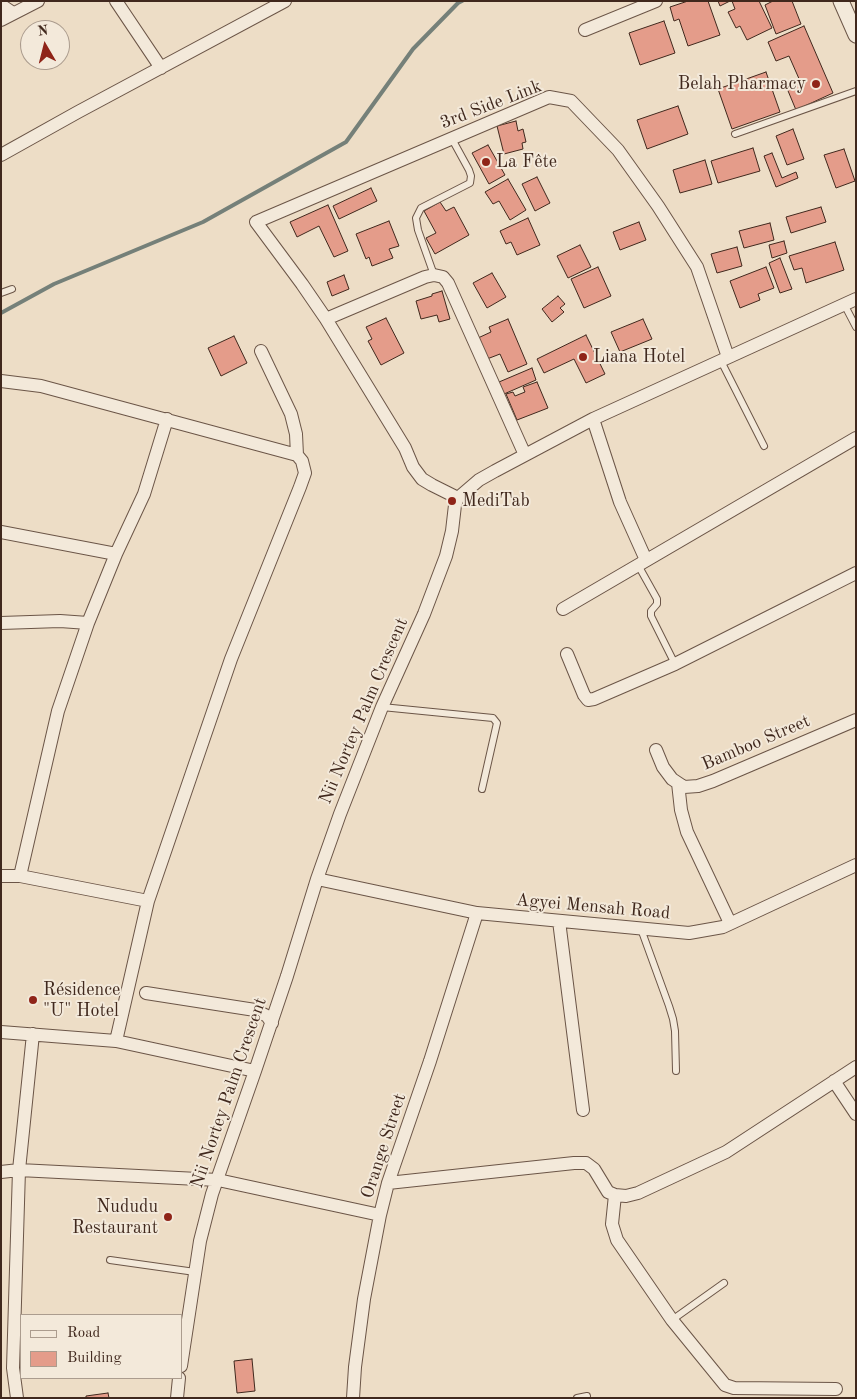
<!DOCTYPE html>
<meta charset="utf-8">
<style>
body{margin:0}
#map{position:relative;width:857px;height:1399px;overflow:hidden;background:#edddc6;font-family:"Old Standard TT",serif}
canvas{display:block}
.frame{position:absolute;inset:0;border:2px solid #40281d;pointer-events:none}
.legend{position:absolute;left:20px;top:1314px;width:162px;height:65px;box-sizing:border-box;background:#f3e9da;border:1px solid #ab9c8e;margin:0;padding:6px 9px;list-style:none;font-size:15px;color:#40281d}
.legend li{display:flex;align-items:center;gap:10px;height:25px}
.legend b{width:25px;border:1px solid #ab9c8e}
.north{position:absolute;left:20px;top:20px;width:50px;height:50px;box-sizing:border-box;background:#f3e9da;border:1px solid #ab9c8e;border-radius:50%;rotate:352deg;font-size:14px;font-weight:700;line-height:20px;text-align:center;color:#40281d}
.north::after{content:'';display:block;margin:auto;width:18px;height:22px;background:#8f2418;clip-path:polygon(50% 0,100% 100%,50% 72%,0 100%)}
</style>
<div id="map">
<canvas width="857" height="1399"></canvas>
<div class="frame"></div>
<ul class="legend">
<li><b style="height:6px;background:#f3e9da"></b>Road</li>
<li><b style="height:14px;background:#e49c8a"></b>Building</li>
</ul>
<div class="north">N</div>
</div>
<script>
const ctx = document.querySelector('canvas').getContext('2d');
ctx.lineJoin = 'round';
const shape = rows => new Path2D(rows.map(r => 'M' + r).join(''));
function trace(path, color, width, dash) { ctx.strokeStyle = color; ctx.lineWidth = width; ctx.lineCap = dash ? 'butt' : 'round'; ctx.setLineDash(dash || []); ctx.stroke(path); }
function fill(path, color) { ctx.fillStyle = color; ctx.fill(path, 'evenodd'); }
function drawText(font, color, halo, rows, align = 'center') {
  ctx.font = font + ' "Old Standard TT",serif'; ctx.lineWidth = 4; ctx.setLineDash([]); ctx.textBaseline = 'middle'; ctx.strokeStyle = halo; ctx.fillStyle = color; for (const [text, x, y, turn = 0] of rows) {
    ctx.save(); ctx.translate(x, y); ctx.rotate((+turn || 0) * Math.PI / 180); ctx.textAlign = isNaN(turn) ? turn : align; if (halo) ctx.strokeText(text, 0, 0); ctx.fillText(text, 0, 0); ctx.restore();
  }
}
const stream = shape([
 [1,313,54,284,203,222,346,142,413,49,458,3,462,1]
]);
const building = shape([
 [688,1,708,1,720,35,688,46,679,19,674,21,670,7,688,1],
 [718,1,730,1,720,6,718,1],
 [732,1,759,1,772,28,747,40,740,26,736,28,728,12,735,9,732,1],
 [773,1,792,1,801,24,776,34,765,5,773,1],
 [664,21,675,53,640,65,629,33,664,21],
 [804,26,833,93,796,110,786,86,800,81,789,56,776,61,768,42,804,26],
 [766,72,780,112,732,129,718,89,766,72],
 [678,106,688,134,647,149,637,120,678,106],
 [516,121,518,131,523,129,526,142,522,143,523,149,504,154,497,126,516,121],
 [793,129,804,159,787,165,776,136,793,129],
 [488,145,505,175,489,184,472,153,488,145],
 [753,148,760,171,718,183,711,161,753,148],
 [844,149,855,181,836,188,824,155,844,149],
 [772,153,782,178,796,172,798,178,776,187,764,156,772,153],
 [705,160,712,184,680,193,673,170,705,160],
 [537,177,550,203,535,211,522,184,537,177],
 [508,179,526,210,510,220,499,201,493,204,485,192,508,179],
 [371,188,377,201,339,219,333,206,371,188],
 [440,202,446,211,454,207,469,235,435,254,426,238,436,233,424,211,440,202],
 [328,205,348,251,334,257,319,226,297,237,290,222,328,205],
 [821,207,826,222,791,233,786,217,821,207],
 [528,218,540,245,517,255,511,242,506,244,500,231,528,218],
 [389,221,399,246,389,249,393,258,372,266,369,257,366,259,356,234,389,221],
 [639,222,646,240,620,250,613,232,639,222],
 [770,223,774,240,744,248,739,231,770,223],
 [784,241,787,253,772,258,769,245,784,241],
 [835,242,844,270,806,283,802,268,794,270,789,256,835,242],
 [580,245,591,267,568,278,557,256,580,245],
 [737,247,742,266,717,273,711,254,737,247],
 [780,258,792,289,780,293,769,263,780,258],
 [598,267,611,296,584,308,571,279,598,267],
 [766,267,774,288,758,294,760,300,740,308,730,281,766,267],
 [492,273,506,297,487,308,473,283,492,273],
 [344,275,349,289,332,296,327,282,344,275],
 [442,291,450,319,439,322,437,315,421,319,416,301,432,296,432,294,442,291],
 [558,296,565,304,560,308,564,312,552,322,542,309,558,296],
 [386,318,404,353,381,365,368,341,372,339,366,327,386,318],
 [508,319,527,364,508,372,500,354,487,359,478,338,491,332,489,327,508,319],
 [643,319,652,339,620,352,611,332,643,319],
 [586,335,605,374,586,383,574,359,544,373,537,359,586,335],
 [234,336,247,363,221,376,208,348,234,336],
 [532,368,536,380,504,394,499,382,532,368],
 [537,382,548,408,517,420,506,394,513,392,515,396,525,392,523,387,537,382],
 [252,1359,255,1391,237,1393,234,1361,252,1359],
 [108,1393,109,1398,86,1398,86,1396,108,1393]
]);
const service = shape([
 [735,134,856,91],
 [434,275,418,230,416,218,421,208,470,183,471,176,469,170,452,139],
 [1,293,12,289],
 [844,304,856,327],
 [721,361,764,446],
 [638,565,657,599,657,604,651,611,651,616,675,664],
 [382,707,493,718,497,723,482,789],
 [641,929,669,1006,673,1019,675,1031,676,1071],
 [110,1260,195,1272],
 [672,1320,724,1283],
 [577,1398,587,1396]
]);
const minor = shape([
 [116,1,161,68],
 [1,5,13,13],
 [1,20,38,1],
 [585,30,656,1],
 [1,155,78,112,285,1],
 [326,319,302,284,256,222,549,97,571,101,618,150,658,206,697,267,728,357],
 [261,351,291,414,296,434,297,455],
 [1,381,41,386,297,455,302,461,305,473,300,487,231,659,148,901,116,1041],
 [593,419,620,502,646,560],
 [458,498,432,485,422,479,413,467,405,448,326,319,425,277,434,275,443,277,448,283,525,455],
 [1,532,116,554],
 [563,609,856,438],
 [1,623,60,621,88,623],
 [567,654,584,695,588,700,594,699,675,664,856,573],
 [656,750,663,767,672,779,684,787,698,786,713,781,856,720],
 [678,783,681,810,687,832,730,923],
 [1,876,20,876,148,901],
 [20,876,58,711,88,623,116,554,144,494,167,419],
 [317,879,477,913,689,933,723,927,856,865],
 [559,921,583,1110],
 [146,993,255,1010,267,1016,272,1023],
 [1,1032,116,1041,255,1071],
 [834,1081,856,1114],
 [1,1172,19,1170,218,1180,380,1215],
 [388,1183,574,1163,586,1163,594,1169,608,1192,615,1195,626,1196,638,1193,726,1152,856,1067],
 [615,1195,612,1224,617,1240,672,1320,725,1385,734,1388,836,1389],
 [181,1366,200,1241,212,1194,255,1071,287,976,317,879,340,814,382,707,424,614,446,556,452,531,455,505,458,498,479,480,495,471,593,419,856,299],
 [17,1398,13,1368,19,1170,33,1034],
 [177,1398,179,1378],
 [353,1398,355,1367,364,1299,380,1215,388,1183,430,1061,477,913]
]);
const tertiary = shape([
 [841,1,856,35]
]);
const markers = [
 [816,84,5,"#8f2418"],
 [486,162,5,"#8f2418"],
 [583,357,5,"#8f2418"],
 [452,501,5,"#8f2418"],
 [33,1000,5,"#8f2418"],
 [168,1217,5,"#8f2418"]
];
const poiNames = [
 ["Belah Pharmacy",806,84,"right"],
 ["La Fête",496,162],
 ["Liana Hotel",593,357],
 ["MediTab",462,501],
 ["Résidence",43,990],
 ["\"U\" Hotel",43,1011],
 ["Nududu",158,1207,"right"],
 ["Restaurant",158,1228,"right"]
];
const streetNames = [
 ["3rd Side Link",491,105,-21],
 ["Nii Nortey Palm Crescent",364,711,-67],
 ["Bamboo Street",756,743,-23],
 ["Agyei Mensah Road",593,907,5],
 ["Nii Nortey Palm Crescent",229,1093,-71],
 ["Orange Street",384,1146,-72]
];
trace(stream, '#758079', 4);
fill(building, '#e49c8a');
trace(building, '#40281d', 1);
trace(service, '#6b5547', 8);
trace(minor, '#6b5547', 14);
trace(tertiary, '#6b5547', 17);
trace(service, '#f3e9da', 6);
trace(minor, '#f3e9da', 12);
trace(tertiary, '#f3e9da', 15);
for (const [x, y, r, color] of markers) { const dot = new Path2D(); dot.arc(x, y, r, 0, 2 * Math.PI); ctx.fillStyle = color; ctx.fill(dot); trace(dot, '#f3e9da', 2); }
drawText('18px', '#40281d', '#f3e9da', poiNames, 'left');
drawText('18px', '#40281d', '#f3e9da', streetNames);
</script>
